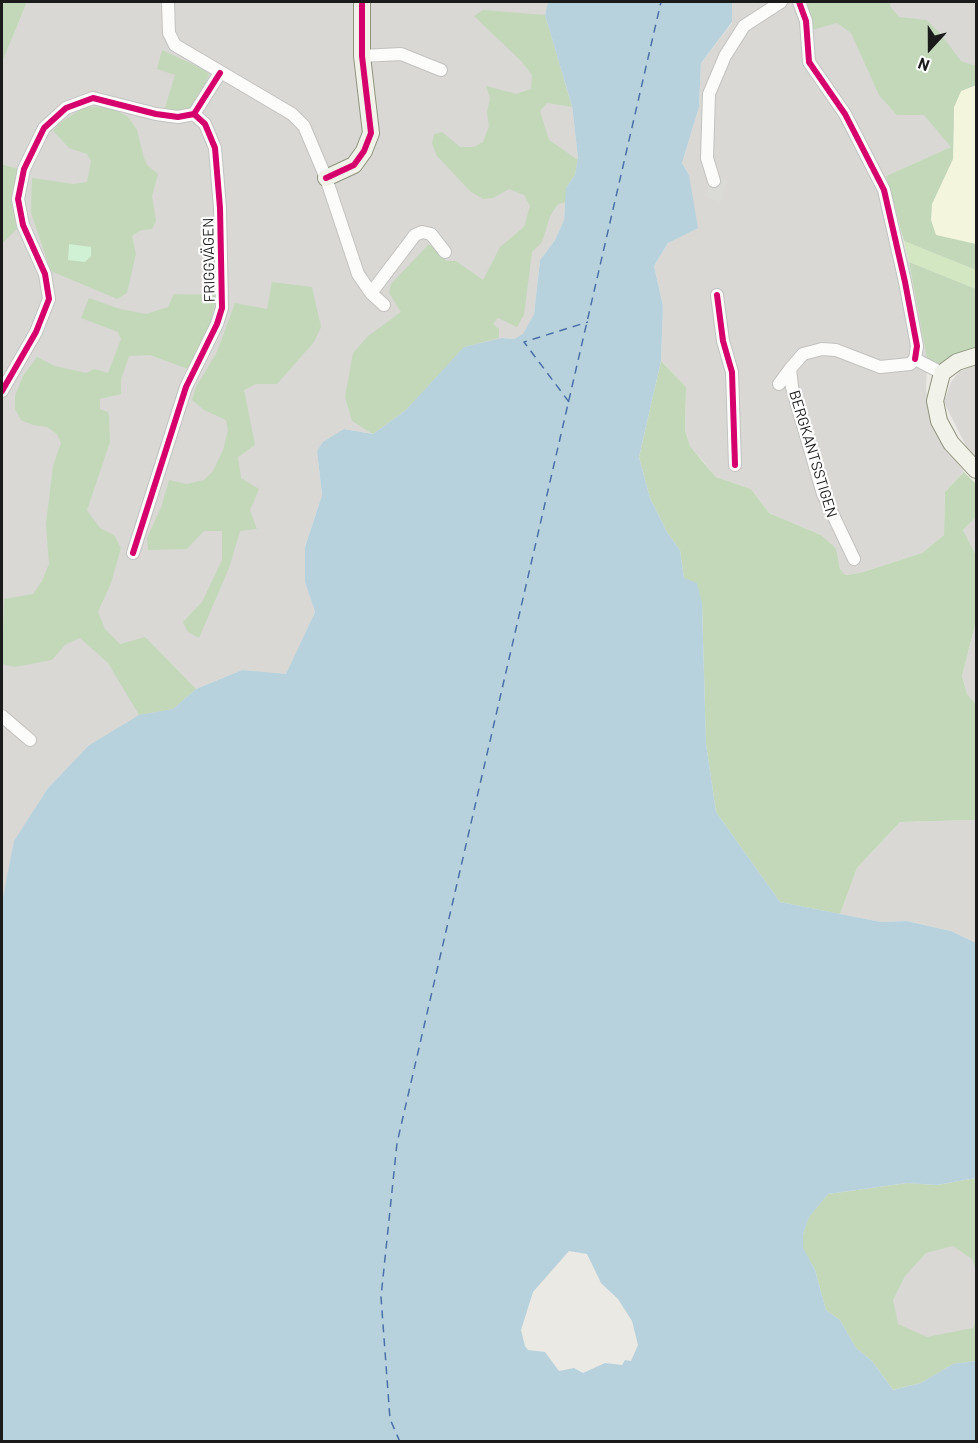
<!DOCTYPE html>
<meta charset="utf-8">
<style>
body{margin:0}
#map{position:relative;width:978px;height:1443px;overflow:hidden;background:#eae9e4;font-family:Barlow,sans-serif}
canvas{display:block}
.frame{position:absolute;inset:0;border:3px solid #1b1b1b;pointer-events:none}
.north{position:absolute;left:900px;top:18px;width:60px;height:60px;-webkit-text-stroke:4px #fff;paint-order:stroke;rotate:201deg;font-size:16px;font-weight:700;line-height:24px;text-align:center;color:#1b1b1b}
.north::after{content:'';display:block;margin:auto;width:21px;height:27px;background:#1b1b1b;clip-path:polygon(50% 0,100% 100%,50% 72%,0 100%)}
</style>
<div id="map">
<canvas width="978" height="1443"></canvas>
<div class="frame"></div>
<div class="north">N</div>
</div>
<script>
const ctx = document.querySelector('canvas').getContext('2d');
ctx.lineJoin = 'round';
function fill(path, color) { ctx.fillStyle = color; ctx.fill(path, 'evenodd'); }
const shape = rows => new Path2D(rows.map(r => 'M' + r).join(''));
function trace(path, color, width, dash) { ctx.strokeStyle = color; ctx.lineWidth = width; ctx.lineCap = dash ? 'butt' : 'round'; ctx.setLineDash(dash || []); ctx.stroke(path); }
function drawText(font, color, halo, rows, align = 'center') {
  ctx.font = font + ' Barlow,sans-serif'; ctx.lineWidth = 4.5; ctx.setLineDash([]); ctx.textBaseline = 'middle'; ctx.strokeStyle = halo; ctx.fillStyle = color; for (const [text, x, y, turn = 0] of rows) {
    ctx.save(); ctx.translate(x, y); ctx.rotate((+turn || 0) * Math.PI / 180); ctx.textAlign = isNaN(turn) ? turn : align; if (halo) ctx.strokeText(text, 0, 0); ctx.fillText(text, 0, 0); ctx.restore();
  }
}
const residential = shape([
 [27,2,548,2,545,15,572,106,578,158,575,175,566,188,564,220,555,240,540,260,534,314,523,335,514,339,502,338,373,434,344,429,317,451,322,495,305,547,305,581,315,612,286,675,242,670,196,689,173,709,88,746,48,788,15,841,2,902,2,244,17,228,12,198,18,169,2,164,2,63],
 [732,2,975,2,976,5,976,85,961,91,951,147,886,176,908,258,927,357,926,391,932,415,944,442,964,472,945,492,944,535,922,553,860,573,844,575,840,569,836,548,821,535,769,513,751,489,716,477,690,446,685,430,686,387,661,361,663,306,654,266,668,243,689,175,682,163,699,107,701,63,732,23],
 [976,365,976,456,966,446,944,402,951,382,960,371],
 [976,517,976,555,963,530],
 [976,621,976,704,967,694,962,676],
 [976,820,976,943,951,931,908,921,881,922,840,914,857,868,900,822],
 [976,1178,976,1361,953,1364,921,1383,803,1234]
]);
const education = shape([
 [976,85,976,244,972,244,936,235,931,220,932,204,953,159,954,107,961,91]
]);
const grass = shape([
 [904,241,976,270,976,289,909,262]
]);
const forest = shape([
 [2,2,27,2,2,63],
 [804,2,891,2,890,6,899,17,926,20,940,33,961,61,976,66,976,85,961,91,954,107,953,159,932,204,931,220,936,235,976,244,976,270,904,241,886,176,951,147,924,115,897,115,879,95,851,33,837,23,812,30],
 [483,10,545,15,572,107,547,103,540,111,549,140,578,160,575,175,566,188,566,202,558,204,550,216,542,242,532,252,524,315,517,327,498,318,493,324,499,329,499,338,464,347,406,410,373,434,352,421,345,397,353,353,368,336,401,312,389,293,391,284,428,245,437,246,446,261,456,261,483,280,500,247,524,227,530,206,524,195,509,189,493,198,483,199,471,192,437,156,432,143,434,134,442,132,460,147,474,147,483,142,489,126,487,112,490,98,486,86,516,94,531,89,532,75,521,61,474,16],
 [162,50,205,70,209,74,204,89,192,108,185,111,164,111,175,75,157,69],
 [85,106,112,108,128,117,137,130,144,158,148,166,158,174,152,196,156,221,152,229,141,230,132,236,136,254,127,293,117,299,51,271,31,213,32,178,73,184,87,182,91,161,87,154,69,148,53,131,60,123],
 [2,164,18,169,12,198,17,229,2,244],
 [909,262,976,289,976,350,942,367,927,359],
 [272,282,312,287,321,327,314,342,277,384,256,384,244,390,255,445,238,457,241,478,259,489,250,510,257,529,240,531,229,568,199,638,188,632,183,622,202,602,222,560,222,531,204,531,187,549,148,550,147,538,162,505,169,480,187,484,204,480,213,471,223,450,228,430,226,420,204,410,192,400,196,387,217,352,235,303,267,309],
 [212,288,216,300,209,328,188,369,150,355,129,356,121,380,121,394,100,399,100,409,108,412,109,416,110,442,87,510,100,528,114,535,121,548,111,583,98,612,105,629,120,644,145,637,196,689,173,709,139,715,108,663,80,638,65,645,52,660,15,667,2,664,4,599,33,594,42,581,49,564,46,524,53,466,61,443,57,434,47,427,33,425,21,420,15,409,15,396,23,376,37,357,55,366,86,373,94,369,108,373,121,339,118,332,81,318,89,298,120,309,146,314,168,307,174,294,207,295],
 [661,361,686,387,685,430,690,446,702,461,716,477,751,489,769,513,821,535,836,548,840,569,845,575,860,573,922,553,944,535,945,492,964,472,976,484,976,517,963,530,976,555,976,621,962,676,967,694,976,704,976,820,900,822,857,868,840,914,780,902,716,812,706,744,702,603,684,578,680,550,667,532,650,498,639,457],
 [976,1178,976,1270,972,1259,953,1246,926,1253,905,1276,893,1300,898,1324,927,1337,973,1328,976,1320,976,1361,953,1364,921,1383,893,1390,872,1361,856,1348,840,1320,826,1310,815,1270,803,1249,803,1234,809,1216,828,1194,907,1183,937,1185]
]);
const park = shape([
 [69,244,91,247,91,256,85,262,68,260]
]);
const parking = shape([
 [714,175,728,181,720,202,704,196]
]);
const water = shape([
 [548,2,732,2,732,22,701,63,699,107,682,163,689,175,698,228,668,243,654,266,663,306,661,361,639,457,650,498,667,532,680,550,684,578,697,583,702,603,706,744,716,812,780,902,881,922,907,921,951,931,976,943,976,1178,937,1185,907,1183,828,1194,809,1217,803,1234,803,1248,815,1270,826,1310,840,1320,856,1348,872,1361,893,1390,921,1383,953,1364,976,1361,976,1441,2,1441,2,902,14,841,48,788,88,746,139,715,173,709,196,689,242,670,286,674,315,612,305,582,305,547,322,495,317,451,323,442,344,429,373,434,406,410,464,347,502,338,514,339,523,334,534,314,540,260,555,240,564,220,566,188,575,175,578,158,572,106,545,15],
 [569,1251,587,1254,601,1283,618,1299,632,1321,638,1345,631,1361,625,1360,622,1365,605,1363,583,1373,574,1368,559,1371,545,1352,528,1350,525,1346,521,1330,533,1292]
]);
const ferry = shape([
 [569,402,524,342,588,322],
 [400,1442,390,1419,381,1297,397,1143,661,2]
]);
const street = shape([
 [168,2,169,33,175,45,292,114,304,126,326,178,358,274,371,293,415,235,422,232,431,234,445,252],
 [799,2,806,21,809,62,845,114,884,190,905,282,917,346,915,359],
 [362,56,401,54,441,70],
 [714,181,707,158,709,94,725,56,744,26,781,2],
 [371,293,384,305],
 [717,295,723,341,732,372,735,465],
 [779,384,790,369],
 [2,391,36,332,49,299,45,274,23,225,18,199,24,169,44,128,66,108,93,98,156,114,178,117,194,114],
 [133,553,186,387,217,324,222,308,220,208,215,148,205,124,194,114,220,73],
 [854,559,823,494,792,387,790,369,803,354,822,349,836,350,880,367,910,364,915,359,942,373],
 [2,716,30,740]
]);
const secondary = shape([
 [326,178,354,165,364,151,371,133,362,56,362,2],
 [976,356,957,362,942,373,935,401,939,421,951,443,976,470]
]);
const cycleway = shape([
 [799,2,806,21,809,62,845,114,884,190,905,282,917,346,915,359],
 [326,178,354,165,364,151,371,133,362,56,362,2],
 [717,295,723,341,732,372,735,465],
 [2,391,36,332,49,299,45,274,23,225,18,199,24,169,44,128,66,108,93,98,156,114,178,117,194,114],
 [133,553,186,387,217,324,222,308,220,208,215,148,205,124,194,114,220,73]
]);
const streetNames = [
 ["FRIGGVÄGEN",209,260,-91],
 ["BERGKANTSSTIGEN",813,454,73]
];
fill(residential, '#d9d8d5');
fill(education, '#f3f5dd');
fill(grass, '#d3e7c2');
fill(forest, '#c2d8b9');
fill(park, '#d1f1d4');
fill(parking, '#dadad7');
fill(water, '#b8d2dd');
trace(ferry, '#4b70a7', 1.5, [8, 6]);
trace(street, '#c2c2c0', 14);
trace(secondary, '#8f937d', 18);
trace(street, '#fcfcfb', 12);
trace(secondary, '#f1f2e9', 16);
trace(cycleway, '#d6006c', 6);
drawText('15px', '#1b1b1b', '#fff', streetNames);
</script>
